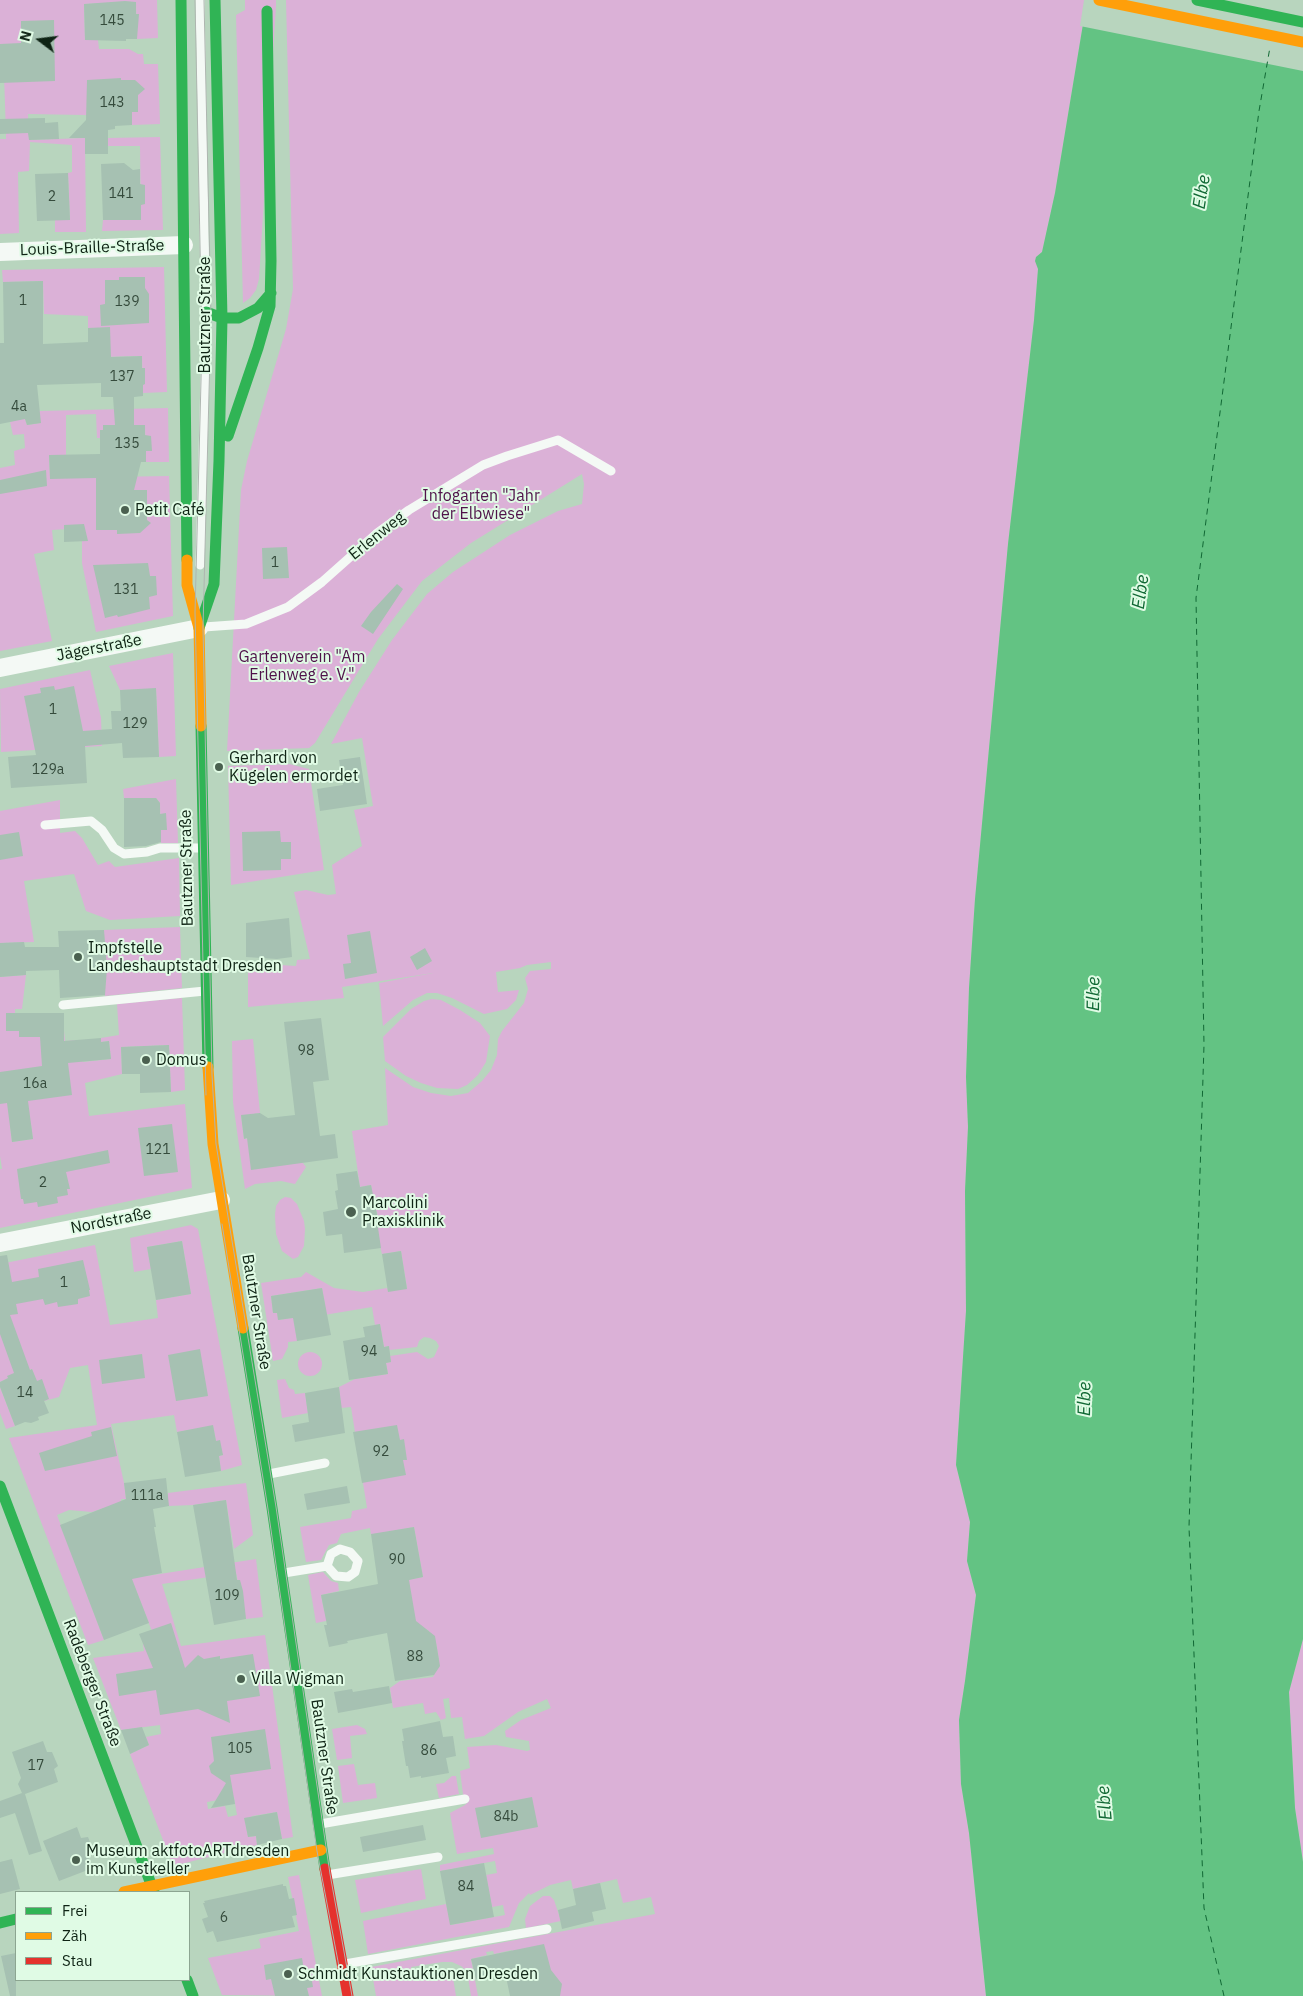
<!DOCTYPE html>
<meta charset="utf-8">
<style>
body{margin:0}
#map{position:relative;width:1303px;height:1996px;overflow:hidden;background:#b8d5be;font-family:"IBM Plex Sans",sans-serif}
canvas{display:block}
.legend{position:absolute;left:15px;top:1891px;width:175px;height:90px;box-sizing:border-box;background:#e0fbe5;border:1px solid #8ca591;margin:0;padding:6px 9px;list-style:none;font-size:15px;color:#0e2314}
.legend li{display:flex;align-items:center;gap:10px;height:25px}
.legend b{width:25px;border:1px solid #8ca591}
.north{position:absolute;left:15px;top:15px;width:50px;height:50px;-webkit-text-stroke:4px #e0fbe5;paint-order:stroke;rotate:285deg;font-size:14px;font-weight:700;line-height:20px;text-align:center;color:#0e2314}
.north::after{content:'';display:block;margin:auto;width:18px;height:22px;background:#0e2314;clip-path:polygon(50% 0,100% 100%,50% 72%,0 100%)}
</style>
<div id="map">
<canvas width="1303" height="1996"></canvas>
<ul class="legend">
<li><b style="height:6px;background:#30b455"></b>Frei</li>
<li><b style="height:6px;background:#ff9f0a"></b>Zäh</li>
<li><b style="height:6px;background:#e5322d"></b>Stau</li>
</ul>
<div class="north">N</div>
</div>
<script>
const ctx = document.querySelector('canvas').getContext('2d');
ctx.lineJoin = 'round';
function fill(path, color) { ctx.fillStyle = color; ctx.fill(path, 'evenodd'); }
const shape = rows => new Path2D(rows.map(r => 'M' + r).join(''));
function trace(path, color, width, dash) { ctx.strokeStyle = color; ctx.lineWidth = width; ctx.lineCap = dash ? 'butt' : 'round'; ctx.setLineDash(dash || []); ctx.stroke(path); }
function drawText(font, color, halo, rows, align = 'center') {
  ctx.font = font + ' "IBM Plex Sans",sans-serif'; ctx.lineWidth = 4; ctx.setLineDash([]); ctx.textBaseline = 'middle'; ctx.strokeStyle = halo; ctx.fillStyle = color; for (const [text, x, y, turn = 0] of rows) {
    ctx.save(); ctx.translate(x, y); ctx.rotate((+turn || 0) * Math.PI / 180); ctx.textAlign = isNaN(turn) ? turn : align; if (halo) ctx.strokeText(text, 0, 0); ctx.fillText(text, 0, 0); ctx.restore();
  }
}
const green = shape([
 [0,0,157,0,158,38,137,39,136,2,84,4,85,40,98,40,99,49,129,49,138,54,143,54,144,64,158,64,160,124,132,125,85,115,28,114,29,140,85,138,86,232,55,232,55,220,70,219,68,173,72,172,72,145,30,142,29,171,18,172,19,233,0,234,0,139,6,139,6,134,3,44,0,44],
 [245,0,276,0,276,6,259,279,256,290,250,298,243,303,236,15,245,10],
 [286,0,1087,0,1055,193,1042,252,1036,257,1038,269,1034,320,1008,544,975,899,969,988,966,1077,968,1127,965,1191,966,1311,956,1465,970,1522,967,1561,976,1595,965,1681,959,1720,961,1784,969,1833,986,1996,543,1996,514,1962,512,1950,494,1954,493,1951,486,1952,487,1955,471,1959,478,1996,471,1996,467,1971,461,1966,452,1962,442,1962,411,1967,412,1980,450,1975,453,1978,456,1996,376,1996,371,1967,655,1914,651,1897,623,1903,617,1879,573,1889,571,1880,550,1885,530,1895,529,1893,519,1903,509,1927,368,1954,363,1921,446,1904,451,1925,505,1915,503,1905,492,1907,486,1875,497,1873,495,1861,440,1871,440,1865,494,1854,493,1848,457,1854,450,1813,465,1805,469,1801,463,1794,460,1771,470,1768,467,1747,496,1745,527,1751,530,1750,529,1741,506,1737,505,1731,521,1720,551,1708,547,1699,518,1712,484,1736,465,1739,462,1717,451,1718,449,1698,443,1699,446,1718,441,1720,436,1712,425,1714,423,1703,393,1708,390,1688,400,1681,433,1677,435,1673,439,1660,436,1643,428,1633,429,1631,426,1629,370,1612,316,1623,308,1575,323,1572,331,1581,338,1583,339,1591,321,1595,324,1611,390,1583,423,1577,414,1527,371,1535,370,1528,341,1534,337,1543,329,1545,321,1560,306,1562,300,1527,351,1518,352,1511,367,1508,351,1407,341,1408,339,1387,355,1379,388,1374,386,1363,391,1362,390,1356,417,1352,428,1359,434,1357,439,1346,436,1341,430,1338,424,1337,419,1341,417,1347,389,1350,389,1346,384,1347,380,1324,375,1325,372,1307,294,1320,297,1341,288,1342,288,1347,282,1359,273,1361,261,1283,301,1277,306,1272,334,1288,363,1292,387,1288,388,1291,407,1288,401,1251,382,1254,375,1226,378,1219,377,1212,372,1206,374,1204,371,1185,360,1187,352,1131,388,1125,385,1068,413,1087,431,1093,451,1096,468,1093,482,1081,491,1070,497,1055,498,1039,502,1031,524,1003,528,989,525,978,530,971,551,969,551,962,527,965,520,968,496,972,498,992,519,990,516,1000,507,1009,484,1014,452,998,437,993,427,993,413,1000,383,1026,379,983,433,973,342,987,344,998,248,1007,248,963,296,966,297,960,310,959,294,892,306,890,328,895,336,894,332,865,362,846,354,810,373,806,362,738,331,744,359,692,392,640,427,594,453,572,510,535,558,511,582,504,584,484,582,474,471,543,422,581,378,639,315,743,309,748,227,751,241,490,247,461,286,329,293,289],
 [322,1288,325,1305,291,1318,279,1320,277,1313,273,1313,271,1296],
 [160,137,163,230,102,231,103,220,141,219,140,146,108,146,108,138],
 [164,267,167,392,143,393,142,356,100,357,88,342,88,316,44,314,43,281,3,282,2,270],
 [168,408,169,462,146,462,145,425,103,425,103,438,97,438,96,414,66,415,66,455,49,455,50,478,169,476,173,616,96,632,82,563,82,528,52,530,54,550,34,554,52,641,0,651,0,468,15,465,14,451,25,448,24,434,13,435,10,422,24,416,27,425,40,423,39,411],
 [173,653,176,756,159,757,156,689,120,690,109,666],
 [90,670,101,718,102,746,1,752,0,689],
 [289,764,309,769,324,870,231,885,228,766],
 [176,779,178,843,161,843,160,803,156,798,124,798,123,789],
 [60,800,60,833,75,831,82,838,98,865,109,861,115,867,179,858,180,916,110,920,86,911,74,874,24,881,34,942,0,943,0,811],
 [180,927,182,988,105,996,104,930],
 [26,975,22,1009,15,1009,15,1013,6,1013,6,1031,19,1031,19,1037,55,1037,55,1031,64,1031,65,1041,80,1040,83,1062,111,1059,109,1041,101,1042,101,1038,119,1035,117,1004,182,998,185,1090,171,1092,169,1045,121,1047,122,1074,85,1083,89,1116,185,1104,192,1188,0,1228,0,1169,2,1169,0,1156,0,977],
 [31,1124,33,1139,12,1142,10,1126],
 [432,999,441,1000,460,1010,480,1023,490,1036,486,1062,478,1075,467,1085,458,1089,437,1088,421,1083,406,1076,385,1061,383,1037,411,1009,424,1001],
 [253,1039,260,1113,241,1116,244,1139,306,1131,302,1162,306,1167,295,1184,281,1181,255,1184,245,1189,233,1102,232,1041],
 [285,1197,291,1198,297,1204,304,1221,305,1229,304,1246,298,1257,293,1259,282,1251,276,1234,275,1215,276,1206,280,1200],
 [191,1225,198,1229,242,1465,221,1471,219,1456,223,1455,216,1441,213,1426,177,1432,174,1415,111,1424,124,1483,126,1499,121,1499,121,1504,147,1576,256,1559,263,1617,246,1619,236,1573,162,1584,181,1646,265,1635,293,1837,282,1839,277,1812,252,1816,246,1826,248,1837,256,1836,257,1845,173,1866,130,1754,149,1745,146,1737,161,1734,160,1725,121,1730,93,1658,144,1651,143,1644,155,1639,104,1508,92,1512,69,1510,57,1515,104,1640,88,1645,9,1438,97,1425,88,1365,70,1368,59,1397,44,1401,32,1369,0,1382,0,1264,95,1245,110,1325,158,1318,156,1300,191,1294,182,1241,147,1247,151,1269,134,1272,130,1238],
 [234,1797,237,1815,228,1817,225,1806,208,1809,207,1802],
 '298 1364a12 12 0 1 1 24 0a12 12 0 1 1-24 0Z',
 [285,1379,289,1388,294,1390,295,1394,305,1393,308,1413,282,1418,277,1380],
 [0,1387,15,1426,6,1429,0,1413],
 [246,1483,253,1535,234,1549,226,1500,193,1505,168,1506,168,1493],
 [1303,1639,1303,1862,1295,1808,1289,1692],
 [357,1725,365,1729,367,1734,350,1736,352,1758,337,1760,332,1729],
 [354,1764,358,1785,375,1783,377,1798,343,1803,338,1766],
 [452,1776,456,1776,459,1794,439,1798,436,1784,444,1783],
 [421,1869,426,1899,361,1913,355,1880],
 [299,1875,322,1996,222,1995,208,1958,261,1948,259,1939,299,1931,288,1877],
 [543,1896,550,1896,554,1900,561,1921,526,1928,525,1919,530,1906]
]);
const water = shape([
 [1087,0,1303,0,1303,1639,1289,1692,1295,1808,1303,1862,1303,1996,986,1996,969,1833,961,1784,959,1720,965,1681,976,1595,967,1561,970,1522,956,1465,966,1311,965,1191,968,1127,966,1077,969,988,975,899,1008,544,1034,320,1038,269,1035,261,1036,257,1042,252,1055,193]
]);
const pier = shape([
 [1084,0,1303,0,1303,71,1080,26]
]);
const ferry = shape([
 [1224,1996,1204,1908,1189,1527,1204,1045,1196,598,1259,111,1270,47]
]);
const building = shape([
 [125,1,136,2,136,14,139,14,137,39,126,39,126,41,85,40,84,4],
 [54,20,55,81,0,83,0,44,21,43,21,21],
 [121,78,121,80,135,80,145,89,138,95,138,112,132,112,132,125,115,126,115,129,108,130,108,154,85,154,85,138,69,138,86,120,87,80],
 [45,118,45,123,58,122,59,139,29,140,28,133,0,134,0,119],
 [124,163,133,170,140,169,140,184,145,185,145,204,141,205,141,220,103,220,101,164],
 [68,173,70,220,37,221,35,174],
 [119,277,145,277,145,288,149,294,149,323,101,326,100,305,105,304,105,280,119,280],
 [43,281,43,344,88,342,88,328,110,327,111,357,142,356,142,368,145,368,145,384,143,385,143,396,134,397,134,425,145,425,145,435,151,436,152,451,146,451,146,462,141,462,134,490,147,490,147,520,151,523,140,533,117,534,117,530,96,530,96,478,50,479,49,455,100,454,100,430,103,430,103,425,115,425,113,397,101,397,101,383,37,385,41,423,27,425,25,419,0,424,0,343,4,343,3,282],
 [46,470,47,486,0,494,0,480],
 [84,524,88,541,64,542,64,525],
 [287,547,289,578,263,579,262,548],
 [148,563,150,576,156,576,157,595,149,597,150,609,118,617,117,615,105,618,93,565],
 [397,584,403,589,373,634,361,626,371,612],
 [54,686,55,690,74,686,83,731,112,729,111,711,121,711,120,690,156,688,159,757,123,758,122,743,85,746,87,783,11,788,8,757,36,755,24,696,41,693,40,688],
 [360,757,367,804,320,811,317,789,343,785,339,760],
 [124,798,156,798,160,803,160,814,166,813,167,830,161,830,161,842,146,846,124,847],
 [280,831,281,842,291,842,291,859,281,859,281,870,243,871,242,832],
 [19,832,23,856,0,860,0,835],
 [289,918,292,957,277,959,246,957,246,923],
 [104,930,107,968,105,995,60,998,59,970,26,971,26,975,0,977,0,943,24,942,25,947,59,947,58,931],
 [370,931,377,973,345,979,343,964,351,963,347,935],
 [425,948,432,961,417,970,410,957],
 [6,1013,64,1013,64,1041,101,1038,101,1042,109,1041,111,1059,68,1063,72,1095,28,1101,33,1139,12,1142,7,1103,0,1104,0,1072,42,1066,40,1037,19,1037,19,1031,6,1031],
 [321,1018,329,1080,313,1082,320,1136,335,1134,338,1158,251,1170,247,1138,244,1139,241,1115,260,1113,268,1118,295,1115,284,1022],
 [169,1045,171,1092,140,1093,140,1074,122,1074,121,1047],
 [172,1124,178,1172,144,1176,138,1128],
 [108,1150,110,1163,66,1172,70,1189,67,1189,68,1195,57,1197,58,1203,38,1207,37,1202,24,1204,23,1199,21,1199,17,1169],
 [357,1171,360,1187,371,1185,378,1219,377,1221,381,1248,344,1253,342,1234,326,1236,323,1212,338,1209,335,1191,338,1190,336,1174],
 [182,1241,191,1294,156,1300,147,1247],
 [401,1251,407,1289,388,1292,382,1254],
 [7,1255,12,1282,39,1277,38,1269,83,1260,90,1290,89,1290,90,1296,78,1299,78,1304,58,1307,57,1302,45,1305,43,1299,16,1304,18,1314,10,1315,30,1370,32,1369,37,1381,42,1379,49,1399,44,1401,49,1413,38,1417,39,1420,31,1423,25,1422,15,1426,0,1387,0,1382,8,1378,7,1376,14,1373,0,1334,0,1256],
 [322,1288,331,1335,297,1341,293,1318,278,1320,277,1313,273,1313,271,1296],
 [380,1324,384,1347,389,1346,391,1362,386,1363,388,1374,349,1380,343,1341,365,1337,363,1327],
 [200,1349,208,1396,176,1401,168,1355],
 [142,1354,145,1378,102,1384,99,1360],
 [339,1387,345,1433,295,1442,292,1425,309,1422,305,1393],
 [213,1425,216,1441,220,1440,223,1455,219,1456,221,1471,185,1477,177,1432],
 [397,1425,400,1440,404,1439,407,1460,403,1460,406,1475,362,1483,353,1432],
 [111,1427,117,1456,45,1471,39,1453,92,1436,91,1432],
 [166,1478,169,1506,153,1509,156,1527,154,1527,162,1573,132,1579,149,1623,104,1640,60,1525,126,1499,124,1483],
 [347,1486,350,1503,307,1510,304,1494],
 [226,1500,237,1580,240,1580,243,1591,246,1619,214,1625,193,1505],
 [414,1527,423,1577,409,1580,416,1621,435,1636,440,1666,434,1675,395,1681,387,1633,347,1641,348,1643,329,1647,324,1625,327,1625,321,1595,378,1584,371,1534],
 [171,1623,185,1668,198,1655,204,1659,220,1656,220,1659,253,1654,260,1696,227,1701,230,1723,198,1709,160,1715,156,1690,119,1696,116,1674,153,1668,139,1634],
 [389,1686,392,1703,338,1713,334,1692,352,1689,353,1692],
 [440,1721,443,1737,453,1736,456,1756,446,1758,449,1773,421,1778,421,1776,410,1778,408,1766,406,1766,402,1741,404,1741,402,1729],
 [142,1727,149,1745,130,1754,121,1730],
 [265,1729,271,1769,230,1775,235,1804,211,1808,226,1783,211,1773,209,1766,214,1761,211,1737],
 [43,1741,47,1752,52,1752,58,1766,54,1769,58,1782,25,1794,42,1851,29,1855,15,1813,0,1818,0,1801,22,1793,18,1784,21,1778,12,1752],
 [532,1797,538,1827,481,1838,475,1808],
 [277,1812,282,1839,257,1845,256,1836,248,1837,244,1818],
 [423,1825,426,1840,363,1852,360,1837],
 [77,1827,81,1838,88,1837,94,1852,89,1854,88,1857,93,1868,59,1881,43,1841],
 [12,1859,20,1889,0,1894,0,1862],
 [484,1863,494,1917,450,1925,440,1871],
 [600,1883,606,1909,592,1912,594,1921,562,1929,558,1910,576,1905,573,1889],
 [283,1884,283,1886,286,1886,289,1899,294,1898,297,1915,292,1916,295,1927,217,1942,213,1931,207,1933,202,1919,208,1917,203,1903,205,1903,204,1901],
 [544,1944,551,1970,562,1984,560,1996,510,1996,505,1972,476,1979,471,1959],
 [16,1953,16,1996,10,1996,1,1956],
 [302,1958,304,1970,310,1969,313,1987,307,1988,309,1996,275,1996,271,1979,266,1980,264,1965]
]);
const lane = shape([
 [200,0,206,342,200,565],
 [204,627,246,624,288,607,322,582,376,534,409,510,483,465,507,456,558,440,611,471],
 [45,825,91,821,102,830,114,848,124,854,147,852,160,848,201,848],
 [63,1005,205,991],
 [269,1474,325,1463],
 [284,1573,327,1566,331,1554,340,1549,350,1552,358,1561,355,1572,348,1577,336,1576,327,1566],
 [320,1824,465,1799],
 [327,1875,438,1857],
 [345,1964,547,1929]
]);
const street = shape([
 [0,252,184,245],
 [0,668,199,628],
 [0,1243,221,1200]
]);
const fast = shape([
 [181,0,187,560],
 [1197,0,1303,22],
 [206,312,222,318,239,318,258,308,271,293],
 [228,436,258,348,270,306,271,261,267,11],
 [199,628,214,584,219,461,222,318,215,0],
 [201,726,208,1067],
 [243,1328,272,1508,325,1869],
 [0,1486,154,1892],
 [0,1923,16,1919],
 [187,1980,193,1996]
]);
const slow = shape([
 [1099,0,1303,42],
 [187,560,187,585,199,628,201,726],
 [208,1067,213,1144,243,1328],
 [124,1892,321,1850]
]);
const jam = shape([
 [325,1869,348,1996]
]);
const tram = shape([
 [195,0,202,342,195,612,206,1095],
 [204,0,211,315,203,627,212,1075,216,1144,276,1507,330,1874,352,1996],
 [222,1224,268,1509,317,1851,341,1977]
]);
const markers = [
 [125,510,5,"#4a6150"],
 [219,767,5,"#4a6150"],
 [78,957,5,"#4a6150"],
 [146,1060,5,"#4a6150"],
 [351,1212,6,"#4a6150"],
 [241,1679,5,"#4a6150"],
 [76,1860,5,"#4a6150"],
 [288,1974,5,"#4a6150"]
];
const numberNames = [
 ["145",112,21],
 ["143",112,103],
 ["141",121,194],
 ["2",52,197],
 ["1",23,301],
 ["139",127,302],
 ["137",122,377],
 ["4a",19,407],
 ["135",127,444],
 ["1",275,563],
 ["131",126,590],
 ["1",53,710],
 ["129",135,724],
 ["129a",48,770],
 ["98",306,1051],
 ["16a",35,1084],
 ["121",158,1150],
 ["2",43,1183],
 ["1",64,1283],
 ["94",369,1352],
 ["14",25,1393],
 ["92",381,1452],
 ["111a",147,1496],
 ["90",397,1560],
 ["109",227,1596],
 ["88",415,1657],
 ["105",240,1749],
 ["86",429,1751],
 ["17",36,1766],
 ["84b",506,1817],
 ["84",466,1887],
 ["6",224,1918]
];
const streetNames = [
 ["Louis-Braille-Straße",92,248,-2],
 ["Bautzner Straße",205,315,-90],
 ["Erlenweg",377,536,-39],
 ["Jägerstraße",99,648,-11],
 ["Bautzner Straße",187,868,-91],
 ["Nordstraße",111,1221,-11],
 ["Bautzner Straße",256,1312,81],
 ["Radeberger Straße",92,1683,69],
 ["Bautzner Straße",324,1757,82]
];
const parkNames = [
 ["Infogarten \"Jahr",481,496],
 ["der Elbwiese\"",481,514],
 ["Gartenverein \"Am",302,657],
 ["Erlenweg e. V.\"",302,675]
];
const poiNames = [
 ["Petit Café",135,510],
 ["Gerhard von",229,758],
 ["Kügelen ermordet",229,776],
 ["Impfstelle",88,948],
 ["Landeshauptstadt Dresden",88,966],
 ["Domus",156,1060],
 ["Marcolini",362,1203],
 ["Praxisklinik",362,1221],
 ["Villa Wigman",251,1679],
 ["Museum aktfotoARTdresden",86,1851],
 ["im Kunstkeller",86,1869],
 ["Schmidt Kunstauktionen Dresden",298,1974]
];
const waterNames = [
 ["Elbe",1202,192,-81],
 ["Elbe",1141,592,-82],
 ["Elbe",1094,994,-89],
 ["Elbe",1085,1399,-89],
 ["Elbe",1105,1803,-95]
];
fill(green, '#dbb1d7');
fill(water, '#63c383');
fill(pier, '#b8d5be');
trace(ferry, '#106834', 1, [6, 5]);
fill(building, '#a6c1b2');
trace(lane, '#f4f9f5', 9);
trace(street, '#f4f9f5', 18);
trace(fast, '#30b455', 11);
trace(slow, '#ff9f0a', 11);
trace(jam, '#e5322d', 11);
trace(tram, '#aeb6b0', 1);
for (const [x, y, r, color] of markers) { const dot = new Path2D(); dot.arc(x, y, r, 0, 2 * Math.PI); ctx.fillStyle = color; ctx.fill(dot); trace(dot, '#e0fbe5', 2); }
drawText('14px', '#354b3c', null, numberNames);
drawText('16px', '#0e2314', '#e0fbe5', streetNames);
drawText('16px', '#4f124a', '#e0fbe5', parkNames);
drawText('16px', '#0e2314', '#e0fbe5', poiNames, 'left');
drawText('italic 18px', '#106834', '#e0fbe5', waterNames);
</script>
